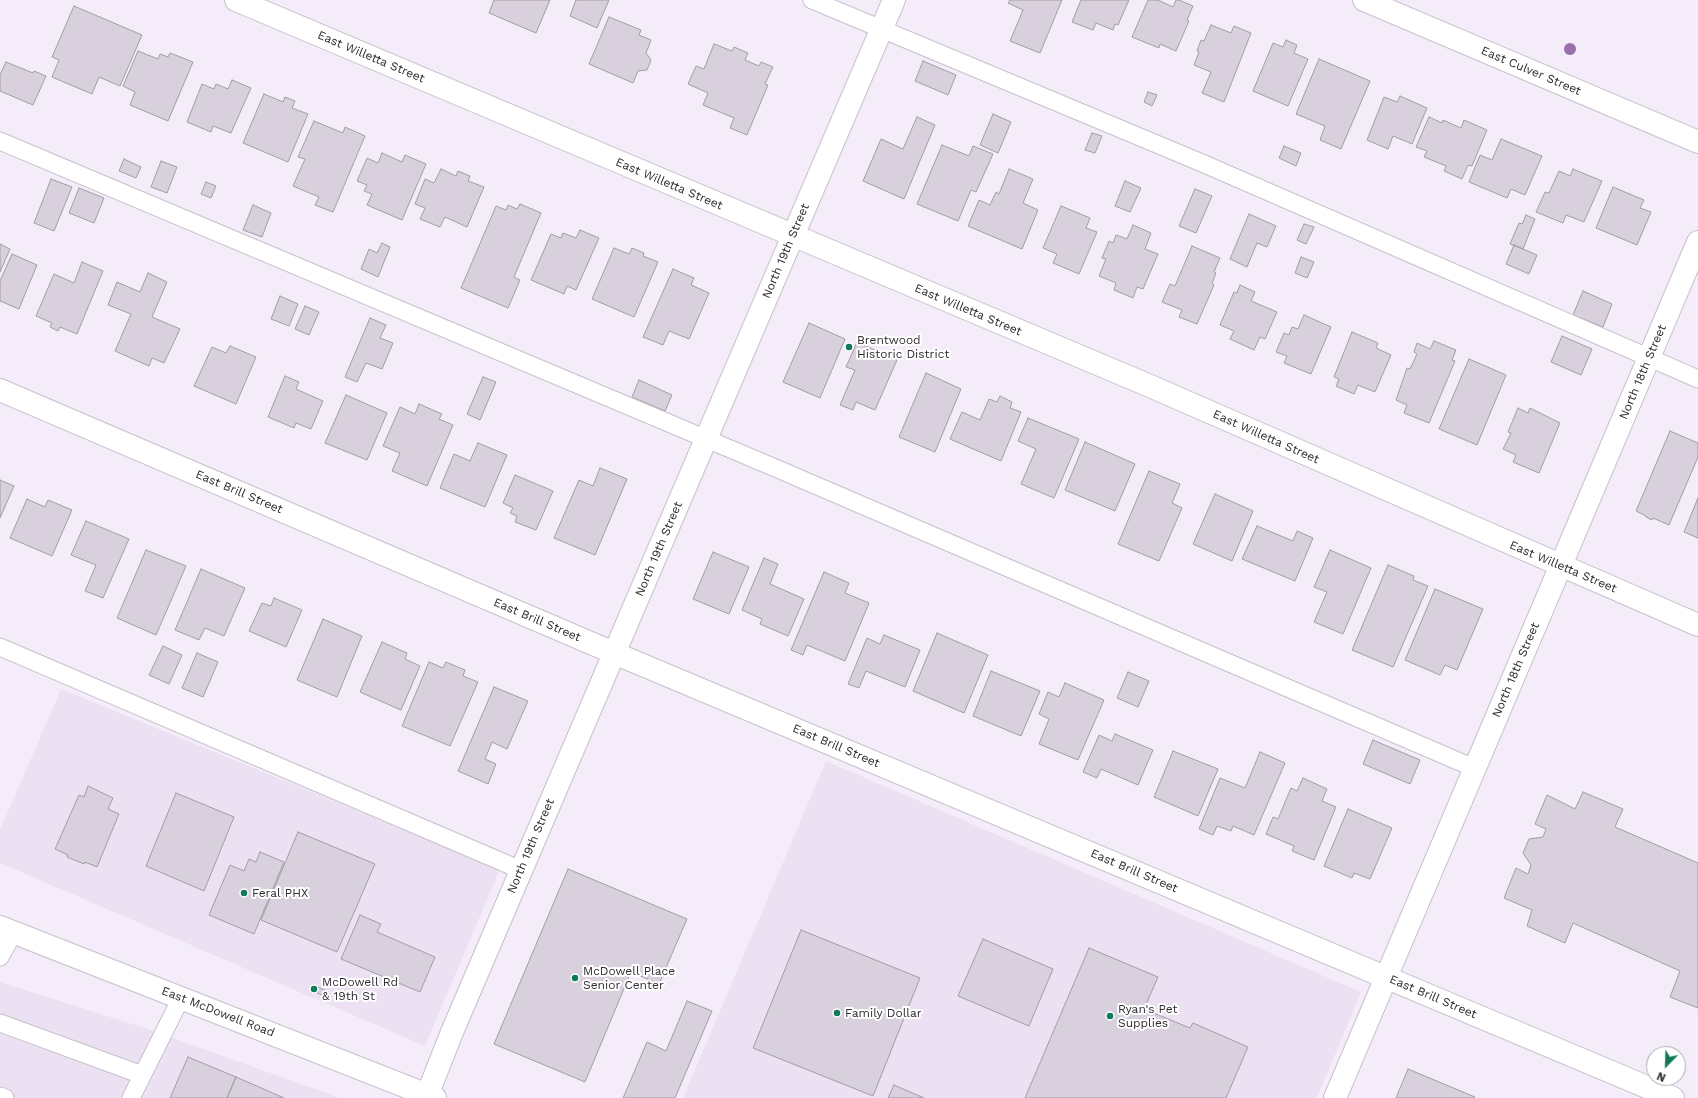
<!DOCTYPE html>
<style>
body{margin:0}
#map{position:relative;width:1698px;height:1098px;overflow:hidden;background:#f4edf9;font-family:"Work Sans",sans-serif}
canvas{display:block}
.north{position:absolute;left:1646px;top:1046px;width:40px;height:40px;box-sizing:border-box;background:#fff;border:1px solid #acabac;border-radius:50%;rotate:203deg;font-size:11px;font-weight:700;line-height:16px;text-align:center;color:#2f2c30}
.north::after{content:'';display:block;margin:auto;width:14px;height:18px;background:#0f7a55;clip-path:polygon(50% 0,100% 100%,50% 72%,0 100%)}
</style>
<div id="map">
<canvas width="1698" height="1098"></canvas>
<div class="north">N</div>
</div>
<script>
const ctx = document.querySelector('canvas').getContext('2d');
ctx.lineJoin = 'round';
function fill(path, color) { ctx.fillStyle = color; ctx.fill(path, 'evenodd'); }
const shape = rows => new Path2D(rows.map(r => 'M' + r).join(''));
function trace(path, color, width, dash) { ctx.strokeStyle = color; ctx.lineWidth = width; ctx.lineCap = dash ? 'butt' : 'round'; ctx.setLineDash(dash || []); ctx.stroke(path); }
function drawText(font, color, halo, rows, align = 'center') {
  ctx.font = font + ' "Work Sans",sans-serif'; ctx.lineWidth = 4; ctx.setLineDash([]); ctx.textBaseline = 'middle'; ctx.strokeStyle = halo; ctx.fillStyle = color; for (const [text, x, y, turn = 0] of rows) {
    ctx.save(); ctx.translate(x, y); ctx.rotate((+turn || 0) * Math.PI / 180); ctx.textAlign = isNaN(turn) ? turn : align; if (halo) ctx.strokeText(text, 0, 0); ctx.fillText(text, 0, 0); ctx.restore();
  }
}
const built = shape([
 [61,689,500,869,425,1046,0,863,0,830],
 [826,761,1361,992,1317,1098,683,1098],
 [0,982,145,1028,340,1098,0,1098]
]);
const building = shape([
 [494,0,550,0,536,33,489,13,494,0],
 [576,0,609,0,597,28,570,16,576,0],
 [1010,0,1062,0,1040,53,1010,41,1023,10,1008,3,1010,0],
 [1081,0,1129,0,1118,25,1115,24,1113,30,1096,23,1093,30,1072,22,1081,0],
 [1148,0,1158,0,1173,7,1176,0,1179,0,1193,6,1187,20,1189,21,1176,51,1160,44,1159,48,1132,37,1148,0],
 [74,6,142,35,120,86,99,77,92,94,52,77,59,60,52,57,74,6],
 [609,17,641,30,639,35,651,40,646,53,651,60,647,70,638,71,633,83,589,64,609,17],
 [1211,25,1231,33,1234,26,1251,33,1224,102,1202,93,1211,72,1194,65,1199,52,1197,51,1201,40,1204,41,1211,25],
 [1286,40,1297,45,1294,53,1308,59,1288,106,1253,91,1273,43,1283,47,1286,40],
 [714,44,732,51,734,47,748,53,745,60,759,66,761,62,773,67,765,84,768,85,747,135,730,128,734,118,703,105,708,93,688,84,696,66,704,69,714,44],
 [138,51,158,59,160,54,168,57,170,53,193,62,168,121,130,105,135,92,123,86,138,51],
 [1319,59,1370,81,1341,149,1320,140,1325,126,1296,114,1319,59],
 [923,61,956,75,948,95,915,81,923,61],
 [6,62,33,73,34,71,46,76,33,105,0,91,0,75,6,62],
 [232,80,251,88,231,133,213,126,211,132,187,122,202,84,214,89,216,84,228,89,232,80],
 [1148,92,1157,95,1152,106,1144,102,1148,92],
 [264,94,283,102,285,97,295,101,292,108,308,114,288,162,243,143,264,94],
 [1400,96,1427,108,1412,144,1393,136,1388,149,1367,140,1384,97,1397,102,1400,96],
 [993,114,1011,122,998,153,980,145,993,114],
 [917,117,935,125,904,199,863,181,881,139,903,149,917,117],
 [1429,117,1442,123,1443,120,1461,128,1464,120,1487,130,1472,166,1468,165,1462,179,1444,171,1446,166,1424,157,1427,151,1416,147,1429,117],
 [314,121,343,133,345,127,365,136,333,212,315,205,319,197,293,186,305,159,298,157,314,121],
 [1092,133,1102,136,1095,153,1085,150,1092,133],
 [1501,139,1542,156,1525,195,1511,189,1507,198,1469,182,1480,155,1492,160,1501,139],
 [942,145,969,156,973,146,993,154,976,192,971,190,958,221,917,204,942,145],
 [1284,146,1301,153,1296,166,1279,158,1284,146],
 [382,153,402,162,405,155,426,164,402,220,367,205,372,194,364,191,367,185,357,181,367,158,378,163,382,153],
 [124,159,141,167,136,178,119,171,124,159],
 [161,161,177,167,167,193,151,187,161,161],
 [441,169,456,176,458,171,470,176,468,181,484,187,467,227,445,217,440,227,420,219,425,208,415,204,425,179,434,183,441,169],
 [1009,169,1033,179,1023,203,1038,210,1022,249,968,226,979,200,990,205,996,192,999,194,1009,169],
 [1573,169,1602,181,1584,222,1566,215,1563,223,1536,212,1545,192,1549,193,1559,171,1570,176,1573,169],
 [51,179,72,187,54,231,34,223,51,179],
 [1125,181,1141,188,1130,212,1115,206,1125,181],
 [206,182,216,186,211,198,201,194,206,182],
 [1613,187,1644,200,1640,208,1651,212,1637,245,1596,228,1613,187],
 [79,188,104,198,94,223,69,213,79,188],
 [1195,189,1212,196,1196,233,1179,226,1195,189],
 [520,204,541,213,514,277,520,280,508,308,461,288,496,206,506,210,508,205,517,209,520,204],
 [253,205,271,213,262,237,243,230,253,205],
 [1061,206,1090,218,1086,228,1097,232,1079,274,1053,263,1057,254,1043,248,1061,206],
 [1249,214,1276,226,1267,247,1257,243,1247,267,1230,259,1249,214],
 [1526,215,1535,219,1523,249,1510,244,1519,223,1522,224,1526,215],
 [1304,224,1314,227,1306,244,1297,240,1304,224],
 [1133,225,1151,233,1145,249,1158,254,1143,289,1137,287,1133,298,1114,290,1116,283,1099,276,1106,259,1102,258,1109,241,1113,243,1116,235,1127,239,1133,225],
 [580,230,599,238,576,290,567,286,564,294,531,280,551,234,561,238,563,233,576,238,580,230],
 [382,243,390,247,378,277,361,269,369,249,377,253,382,243],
 [0,244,10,249,0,272,0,244],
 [1514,245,1537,255,1529,274,1506,264,1514,245],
 [1192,246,1220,258,1214,272,1216,273,1212,284,1214,285,1197,324,1179,317,1182,310,1162,302,1170,284,1175,286,1192,246],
 [614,248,629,254,632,248,644,253,643,256,658,262,634,317,592,299,614,248],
 [12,254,37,265,19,309,0,301,0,281,12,254],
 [1301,257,1314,262,1307,278,1295,273,1301,257],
 [82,262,103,271,77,334,60,327,58,331,50,327,52,323,36,316,54,274,74,283,82,262],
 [673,269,694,278,691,285,709,293,689,339,669,331,663,345,643,337,673,269],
 [148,273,167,282,152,317,180,329,164,363,152,358,149,366,115,351,131,314,108,305,117,282,140,292,148,273],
 [1240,285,1255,292,1251,301,1277,312,1265,339,1260,337,1254,350,1230,339,1234,331,1220,325,1234,292,1237,293,1240,285],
 [1583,291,1612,304,1603,327,1573,315,1583,291],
 [280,296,298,304,289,326,271,319,280,296],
 [305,306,319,312,309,335,295,329,305,306],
 [1304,315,1331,327,1311,374,1284,363,1287,356,1276,352,1284,333,1289,335,1292,327,1298,329,1304,315],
 [370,318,386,325,380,338,393,343,382,369,366,363,357,382,345,377,370,318],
 [809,323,845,339,820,398,783,382,809,323],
 [1352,332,1378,343,1376,348,1391,355,1375,392,1358,385,1354,394,1336,386,1339,379,1334,377,1352,332],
 [1562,336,1592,349,1581,375,1551,362,1562,336],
 [1434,341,1456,350,1452,360,1455,361,1429,423,1404,413,1407,405,1396,400,1407,368,1410,369,1417,354,1414,352,1417,343,1430,349,1434,341],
 [857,342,897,360,875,410,856,402,853,410,840,405,855,370,846,367,857,342],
 [230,346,256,357,236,404,194,386,212,347,226,353,230,346],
 [1469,359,1506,375,1477,445,1439,429,1469,359],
 [926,373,961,389,935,452,899,437,926,373],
 [285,376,299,382,296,389,323,401,311,429,296,423,294,428,268,417,285,376],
 [483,377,496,382,480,420,467,414,483,377],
 [639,380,672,395,665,411,632,397,639,380],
 [346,395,387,413,367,460,325,443,346,395],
 [1000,396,1012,402,1010,408,1021,412,1001,461,950,439,962,412,980,420,989,399,997,402,1000,396],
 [419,404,442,414,439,419,453,425,427,486,392,471,400,453,383,446,400,407,415,414,419,404],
 [1518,408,1528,413,1530,408,1560,423,1539,473,1513,462,1516,455,1503,449,1511,433,1508,432,1518,408],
 [1028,418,1079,439,1054,498,1021,484,1036,449,1018,441,1028,418],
 [1670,431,1698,443,1698,457,1669,525,1653,518,1652,520,1646,517,1646,516,1636,511,1670,431],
 [1085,442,1135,464,1115,511,1065,490,1085,442],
 [478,443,507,455,485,507,440,488,454,454,470,461,478,443],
 [600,468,627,479,595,555,554,538,579,480,593,486,600,468],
 [1149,471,1180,484,1172,503,1182,508,1159,561,1118,544,1149,471],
 [515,475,553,491,536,530,515,522,517,516,510,513,513,508,503,503,515,475],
 [0,480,14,486,0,518,0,480],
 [1215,494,1253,511,1232,561,1193,544,1215,494],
 [1698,498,1698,538,1684,532,1698,498],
 [27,499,45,507,48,500,72,510,52,556,10,538,27,499],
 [86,521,129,539,103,598,85,591,96,565,71,555,86,521],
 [1257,526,1293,541,1297,531,1313,538,1295,581,1242,559,1257,526],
 [146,550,186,566,156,635,117,618,146,550],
 [1330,550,1371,568,1343,634,1314,622,1327,592,1314,587,1330,550],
 [713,552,749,567,729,614,693,599,713,552],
 [764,558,778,564,770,584,804,599,788,636,760,624,762,619,742,610,764,558],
 [1388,565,1414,576,1413,580,1428,586,1393,667,1352,650,1388,565],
 [201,569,245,588,224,636,205,628,199,640,175,630,201,569],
 [824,572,849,583,845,593,869,603,845,661,807,645,803,655,791,650,824,572],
 [1435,589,1483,609,1457,670,1445,665,1440,675,1405,660,1435,589],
 [274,598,302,610,286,647,249,631,262,603,271,606,274,598],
 [323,619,362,636,337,697,297,680,323,619],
 [937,633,988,655,964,713,913,691,937,633],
 [884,635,920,650,905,687,866,671,859,688,848,684,867,638,880,644,884,635],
 [382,642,407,653,405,659,420,666,401,710,360,692,382,642],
 [163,646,182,655,169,684,149,675,163,646],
 [197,653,218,662,203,697,182,688,197,653],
 [429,662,443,668,446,662,465,670,463,676,478,682,450,746,402,726,429,662],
 [991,671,1040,691,1021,736,973,716,991,671],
 [1128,672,1149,681,1138,707,1117,698,1128,672],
 [1065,683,1104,700,1078,760,1039,744,1049,719,1039,714,1048,692,1059,697,1065,683],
 [494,687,528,701,507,749,492,742,485,759,496,764,488,784,458,771,494,687],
 [1115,734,1153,750,1138,785,1101,769,1097,778,1083,772,1099,735,1112,741,1115,734],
 [1373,740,1420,760,1410,784,1363,764,1373,740],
 [1173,751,1218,769,1198,816,1154,797,1173,751],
 [1260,752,1285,763,1254,835,1233,826,1231,831,1217,826,1213,835,1199,829,1220,778,1245,788,1260,752],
 [1303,778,1327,789,1322,801,1336,807,1314,860,1292,851,1294,846,1266,834,1273,817,1278,819,1291,788,1297,791,1303,778],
 [88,786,113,798,108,809,119,814,97,867,85,862,84,864,67,857,68,855,55,849,79,795,84,797,88,786],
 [1583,792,1623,809,1615,827,1698,863,1698,1008,1670,997,1680,971,1573,923,1565,943,1527,926,1532,910,1504,898,1516,868,1528,874,1531,865,1523,853,1529,839,1543,837,1546,829,1535,824,1547,795,1575,809,1583,792],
 [176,793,234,817,204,891,146,866,176,793],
 [1348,809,1392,828,1370,879,1354,873,1352,878,1324,866,1348,809],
 [298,832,375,864,337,952,261,920,298,832],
 [260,852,284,862,254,934,209,915,230,865,244,871,249,859,256,862,260,852],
 [568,869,687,919,659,984,631,972,585,1082,494,1044,568,869],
 [360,915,381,924,377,932,435,957,420,992,341,959,360,915],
 [801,930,920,978,873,1096,753,1048,801,930],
 [983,939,1053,969,1029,1026,958,996,983,939],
 [1089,948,1158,977,1144,1009,1190,1028,1193,1023,1248,1047,1226,1098,1025,1098,1089,948],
 [313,985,327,991,324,996,311,990,313,985],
 [687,1001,712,1011,675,1098,623,1098,647,1042,666,1051,687,1001],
 [188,1057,236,1077,227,1098,170,1098,188,1057],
 [1408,1069,1475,1097,1474,1098,1396,1098,1408,1069],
 [236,1077,284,1098,227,1098,236,1077],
 [894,1085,924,1098,888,1098,894,1085]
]);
const lane = shape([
 [812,0,1202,163,1698,379],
 [0,141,773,467,1474,768],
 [0,647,521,870],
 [0,957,14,932],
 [0,1023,142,1075],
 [0,1096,5,1098],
 [131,1098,181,998]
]);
const street = shape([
 [236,0,1150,386,1698,625],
 [1364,0,1698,142],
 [0,390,614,653,1673,1098],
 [426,1098,452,1032,894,0],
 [1335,1098,1698,242]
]);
const primary = shape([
 [0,927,435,1098]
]);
const trees = [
 [1570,49]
];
const markers = [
 [849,347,4,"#0f7a55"],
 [244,893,4,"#0f7a55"],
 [575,978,4,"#0f7a55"],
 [314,989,4,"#0f7a55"],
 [837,1013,4,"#0f7a55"],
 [1110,1016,4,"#0f7a55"]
];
const streetNames = [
 ["East Willetta Street",371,57,23],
 ["East Culver Street",1531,71,23],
 ["East Willetta Street",669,184,23],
 ["North 19th Street",786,251,-67],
 ["East Willetta Street",968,310,23],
 ["North 18th Street",1643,372,-67],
 ["East Willetta Street",1266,437,24],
 ["East Brill Street",239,492,23],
 ["North 19th Street",659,549,-67],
 ["East Willetta Street",1563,567,23],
 ["East Brill Street",537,620,23],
 ["North 18th Street",1516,670,-67],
 ["East Brill Street",836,746,23],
 ["North 19th Street",531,846,-67],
 ["East Brill Street",1134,871,23],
 ["East Brill Street",1433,997,23],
 ["East McDowell Road",218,1012,21]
];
const poiNames = [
 ["Brentwood",857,340],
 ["Historic District",857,354],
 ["Feral PHX",252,893],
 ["McDowell Place",583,971],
 ["Senior Center",583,985],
 ["McDowell Rd",322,982],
 ["& 19th St",322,996],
 ["Ryan's Pet",1118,1009],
 ["Supplies",1118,1023],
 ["Family Dollar",845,1013]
];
fill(built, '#ece1f3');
fill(building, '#d8d1dd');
trace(building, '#a29ca6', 1);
trace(lane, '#c7c0cb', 19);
trace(street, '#c7c0cb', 24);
trace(primary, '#c7c0cb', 24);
trace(lane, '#fff', 17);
trace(street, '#fff', 22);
trace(primary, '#fff', 22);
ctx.fillStyle = '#9a6fac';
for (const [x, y] of trees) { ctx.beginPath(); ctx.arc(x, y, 6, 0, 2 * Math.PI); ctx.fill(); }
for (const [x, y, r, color] of markers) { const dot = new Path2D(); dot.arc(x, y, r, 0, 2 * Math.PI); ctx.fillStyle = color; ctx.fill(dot); trace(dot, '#fff', 1.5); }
drawText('12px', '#2f2c30', '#fff', streetNames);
drawText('12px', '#2f2c30', '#fff', poiNames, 'left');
</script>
